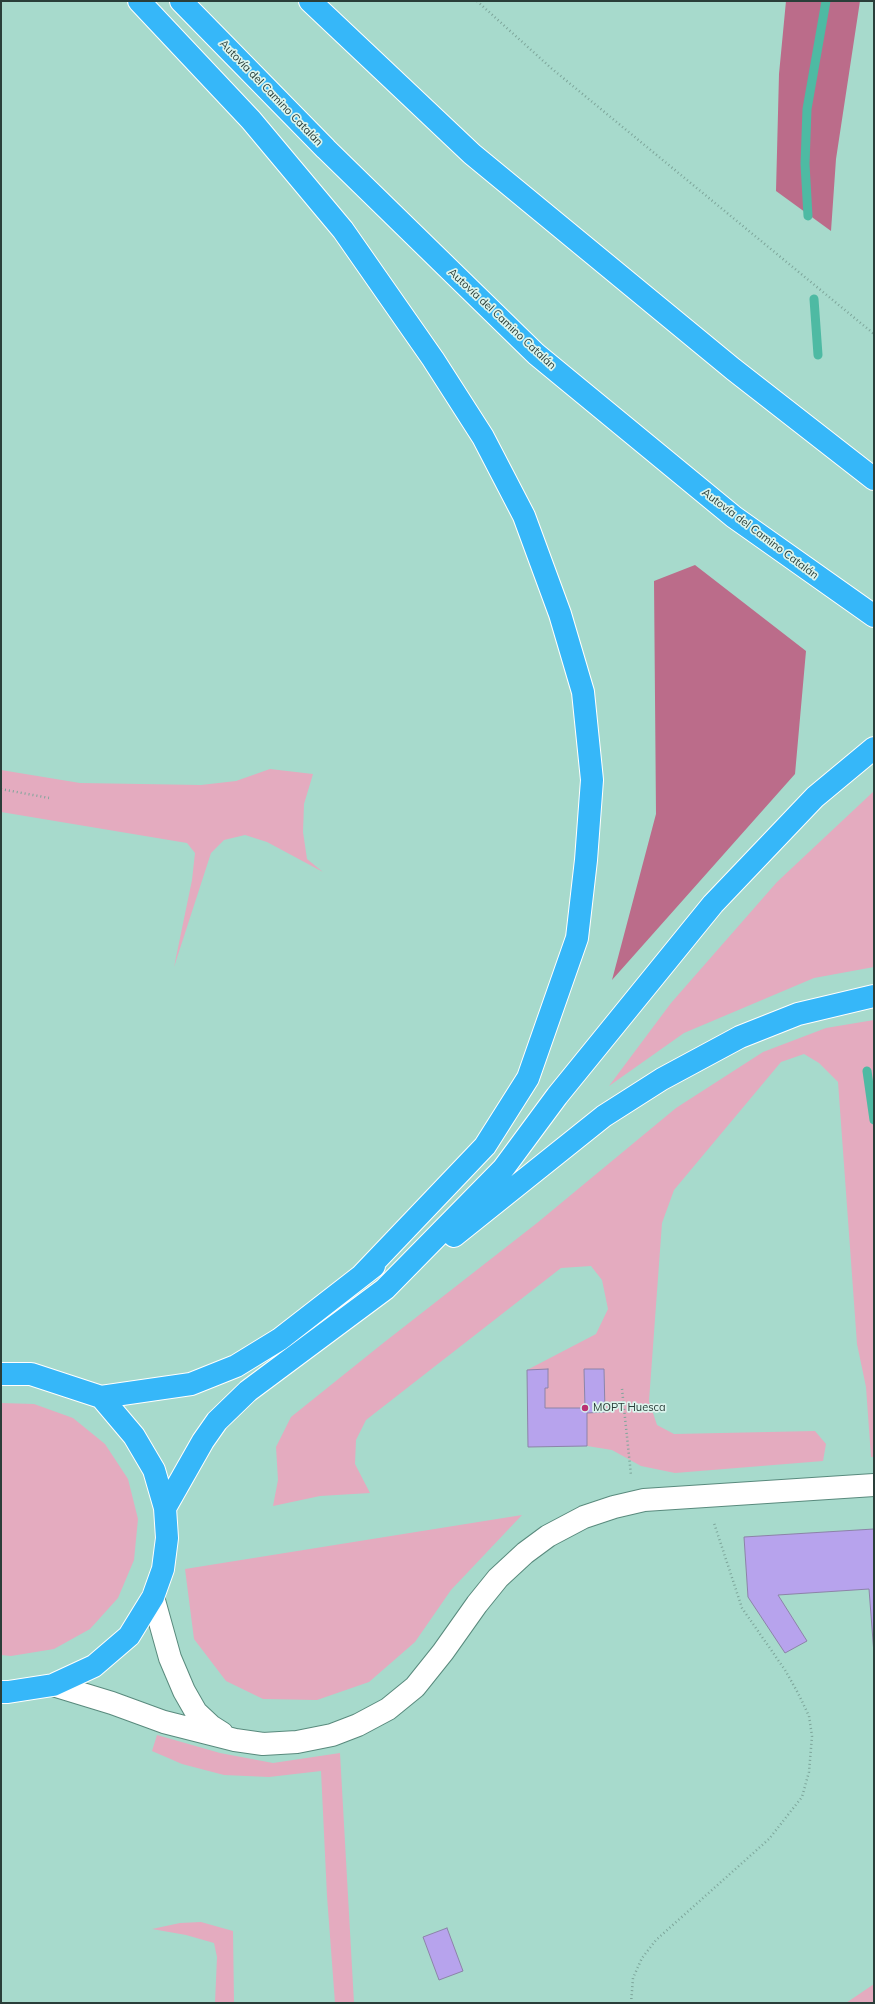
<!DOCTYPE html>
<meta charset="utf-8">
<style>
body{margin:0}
#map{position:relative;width:875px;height:2004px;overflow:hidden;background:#a7dacc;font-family:Mulish,sans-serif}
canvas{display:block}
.frame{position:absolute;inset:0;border:2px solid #2a3e39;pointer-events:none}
</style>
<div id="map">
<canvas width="875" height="2004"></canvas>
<div class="frame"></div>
</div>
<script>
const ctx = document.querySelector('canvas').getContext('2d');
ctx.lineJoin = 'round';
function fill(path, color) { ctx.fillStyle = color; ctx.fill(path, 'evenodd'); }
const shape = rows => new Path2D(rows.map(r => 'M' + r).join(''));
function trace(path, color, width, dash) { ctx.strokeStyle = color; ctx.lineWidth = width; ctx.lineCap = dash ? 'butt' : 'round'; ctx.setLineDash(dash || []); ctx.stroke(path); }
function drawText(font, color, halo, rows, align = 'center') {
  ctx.font = font + ' Mulish,sans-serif'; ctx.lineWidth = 3.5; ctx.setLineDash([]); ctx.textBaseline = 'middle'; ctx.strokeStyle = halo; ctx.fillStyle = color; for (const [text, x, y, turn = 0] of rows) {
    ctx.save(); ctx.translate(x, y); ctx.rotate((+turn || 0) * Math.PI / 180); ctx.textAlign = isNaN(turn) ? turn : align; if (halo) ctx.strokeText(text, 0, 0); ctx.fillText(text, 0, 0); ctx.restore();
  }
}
const green = shape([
 [270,769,313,774,304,804,303,832,307,859,323,872,267,842,245,835,224,840,211,853,174,967,192,880,195,853,187,843,1,812,1,770,80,783,201,785,236,781],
 [874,791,874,967,814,978,684,1033,609,1086,671,1003,777,882],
 [874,1020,874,1457,871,1457,866,1387,857,1344,838,1082,819,1063,804,1054,781,1062,674,1190,662,1223,649,1401,657,1425,674,1434,815,1431,826,1444,823,1461,675,1473,641,1466,612,1450,587,1446,587,1413,605,1412,604,1369,584,1370,585,1408,545,1408,545,1388,548,1387,548,1370,527,1370,596,1334,608,1309,602,1280,591,1266,561,1268,366,1420,356,1440,355,1464,370,1493,320,1496,273,1506,278,1480,276,1447,291,1417,382,1344,537,1223,676,1108,763,1052,826,1028],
 [1,1403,34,1404,73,1418,105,1444,128,1479,138,1519,134,1560,118,1598,90,1629,54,1649,11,1656,1,1655],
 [522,1515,451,1590,415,1642,369,1682,317,1700,263,1699,226,1681,194,1639,185,1569],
 [157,1735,220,1753,273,1763,340,1753,354,2003,335,2003,327,1896,321,1771,269,1777,224,1775,182,1764,152,1751],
 [201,1922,233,1931,234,2003,215,2003,217,1957,214,1943,186,1935,152,1929,180,1923],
 [874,1984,874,2001,871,2003,846,2003]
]);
const forest = shape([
 [786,1,860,1,836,159,831,231,776,191,779,74],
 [695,565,806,651,795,774,612,980,656,814,654,581]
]);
const stream = shape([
 [808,216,805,164,807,109,826,1],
 [814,299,818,355],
 [867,1071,874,1120]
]);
const building = shape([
 [548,1369,548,1388,545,1388,545,1408,585,1408,584,1369,604,1369,605,1412,587,1413,587,1446,528,1447,527,1370,548,1369],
 [874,1529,874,1654,869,1589,778,1595,807,1641,785,1653,748,1597,744,1537,874,1529],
 [447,1928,463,1971,439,1980,423,1937,447,1928]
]);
const path = shape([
 [477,1,551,68,874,334],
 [1,789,49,798],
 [622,1389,631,1475],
 [631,2003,633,1978,642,1958,656,1940,769,1839,802,1797,809,1772,812,1736,809,1716,798,1693,785,1670,742,1608,714,1523]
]);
const minor = shape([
 [153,1597,170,1658,184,1691,196,1712,211,1726,222,1733],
 [53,1685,112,1703,164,1722,235,1740,263,1744,297,1742,332,1735,358,1725,388,1709,415,1687,443,1652,477,1604,498,1578,525,1553,548,1536,584,1517,614,1507,644,1500,874,1485]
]);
const highway = shape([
 [139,1,251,120,343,230,433,359,483,437,524,516,560,614,583,692,592,780,586,860,577,938,528,1078,485,1146,362,1275],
 [181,1,326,149,536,354,734,517,874,616],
 [310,1,472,154,733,369,874,479],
 [454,1236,604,1116,662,1079,740,1037,798,1014,874,996],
 [1,1374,31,1374,101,1397,134,1436,154,1470,165,1508,167,1538,163,1569,153,1597,129,1636,94,1666,53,1685,8,1692,1,1692],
 [101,1397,191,1384,236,1366,280,1339,374,1266],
 [165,1508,203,1441,217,1421,248,1391,385,1289,503,1169,557,1096,713,904,815,797,874,748]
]);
const markers = [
 [585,1408,4,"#ba3272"]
];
const streetNames = [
 ["Autovía del Camino Catalán",271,93,46],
 ["Autovía del Camino Catalán",502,319,43],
 ["Autovía del Camino Catalán",760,534,37]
];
const poiNames = [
 ["MOPT Huesca",593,1408]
];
fill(green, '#e4abbf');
fill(forest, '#bb6c8a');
trace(stream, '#4ebaa3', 9);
fill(building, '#b7a3ed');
trace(building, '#8c83a8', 1);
trace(minor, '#598a7d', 24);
trace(highway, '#fff', 24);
trace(path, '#7da59a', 2.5, [1, 3]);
trace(minor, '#fff', 22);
trace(highway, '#36b7f9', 22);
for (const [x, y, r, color] of markers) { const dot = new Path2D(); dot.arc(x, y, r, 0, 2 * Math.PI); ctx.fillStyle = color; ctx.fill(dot); trace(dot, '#dbf4ed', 1.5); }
drawText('11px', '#2a3e39', '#dbf4ed', streetNames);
drawText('11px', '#2a3e39', '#dbf4ed', poiNames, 'left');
</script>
